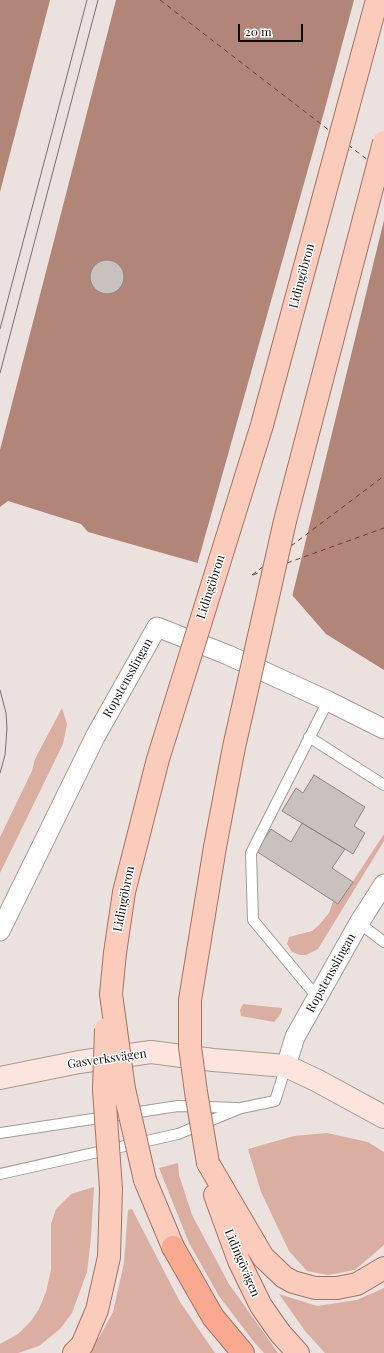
<!DOCTYPE html>
<meta charset="utf-8">
<style>
body{margin:0}
#map{position:relative;width:384px;height:1353px;overflow:hidden;background:#ebe2e0;font-family:"Playfair Display",serif}
canvas{display:block}
.scale{position:absolute;left:238px;top:24px;width:65px;height:18px;box-sizing:border-box;border:2px solid #0f0d0c;border-top:0;padding-left:5px;font-size:12px;line-height:14px;white-space:nowrap;color:#0f0d0c;-webkit-text-stroke:3px #fff;paint-order:stroke}
</style>
<div id="map">
<canvas width="384" height="1353"></canvas>
<div class="scale">20 m</div>
</div>
<script>
const ctx = document.querySelector('canvas').getContext('2d');
ctx.lineJoin = 'round';
function fill(path, color) { ctx.fillStyle = color; ctx.fill(path, 'evenodd'); }
const shape = rows => new Path2D(rows.map(r => 'M' + r).join(''));
function trace(path, color, width, dash) { ctx.strokeStyle = color; ctx.lineWidth = width; ctx.lineCap = dash ? 'butt' : 'round'; ctx.setLineDash(dash || []); ctx.stroke(path); }
function drawText(font, color, halo, rows, align = 'center') {
  ctx.font = font + ' "Playfair Display",serif'; ctx.lineWidth = 3; ctx.setLineDash([]); ctx.textBaseline = 'middle'; ctx.strokeStyle = halo; ctx.fillStyle = color; for (const [text, x, y, turn = 0] of rows) {
    ctx.save(); ctx.translate(x, y); ctx.rotate((+turn || 0) * Math.PI / 180); ctx.textAlign = isNaN(turn) ? turn : align; if (halo) ctx.strokeText(text, 0, 0); ctx.fillText(text, 0, 0); ctx.restore();
  }
}
const green = shape([
 [62,708,67,724,63,744,0,873,0,837,32,771,35,759],
 [384,834,384,841,318,949,306,955,300,955,292,952,287,944,289,937,312,931,319,925,329,913,333,901,338,904],
 [243,1004,282,1008,282,1010,280,1015,274,1022,241,1016,240,1010],
 [327,1133,368,1142,384,1152,384,1245,355,1270,328,1275,307,1271,289,1251,261,1192,248,1149,294,1136],
 [178,1163,179,1175,192,1215,229,1284,278,1353,264,1353,254,1342,219,1296,189,1243,159,1168],
 [94,1187,91,1237,87,1272,72,1313,60,1329,39,1346,18,1353,0,1353,0,1344,18,1334,31,1321,39,1309,46,1292,51,1270,51,1224,56,1209,71,1194],
 [132,1209,180,1302,215,1353,86,1353,100,1336,113,1312,124,1263,128,1210],
 [384,1288,384,1353,325,1353,305,1331,279,1294,317,1306,357,1300]
]);
const water = shape([
 [0,0,384,0,384,670,326,634,286,588,88,532,81,524,8,501,0,507]
]);
const pier = shape([
 [50,0,116,0,0,450,0,192],
 [354,0,384,0,384,220,292,597,285,589,197,565,324,112]
]);
const ferry = shape([
 [160,0,330,131],
 [348,145,368,160],
 [291,546,384,476],
 [287,563,384,528],
 [252,575,264,566],
 [253,575,263,571]
]);
const building = shape([
 '90 277a17 17 0 1 1 34 0a17 17 0 1 1-34 0Z',
 [314,775,365,807,354,826,365,833,353,854,282,811,296,788,303,793,314,775],
 [302,823,345,849,332,868,353,882,338,904,256,851,271,829,291,842,302,823]
]);
const lane = shape([
 [309,737,384,785],
 [359,923,384,942],
 [317,997,253,920,251,853,328,701],
 [0,1133,178,1106,237,1108],
 [0,1174,178,1134,241,1108,275,1101,286,1066]
]);
const street = shape([
 [0,931,95,737,157,627,228,655,328,701,384,729],
 [286,1066,295,1037,359,923,384,884]
]);
const secondary = shape([
 [0,1078,79,1062,151,1052,213,1060,286,1066,316,1080,384,1117]
]);
const primary = shape([
 [208,1163,263,1257,284,1277,293,1282,315,1288,337,1288,357,1284,384,1268],
 [145,1180,173,1247],
 [215,1195,239,1261,261,1306,280,1333,298,1353],
 [74,1353,82,1345,97,1310,109,1257,111,1189]
]);
const highway = shape([
 [173,1247,213,1317,243,1353]
]);
const tram = shape([
 [0,329,87,0],
 [0,373,98,0],
 [0,690,6,713,7,728,5,755,0,773]
]);
const primaryBridge = shape([
 [106,1029,104,1090,111,1189],
 [208,1163,196,1092,190,1047,190,1000,215,847,234,747,285,521,384,142],
 [145,1180,124,1089,111,994,115,953,124,892,158,759,262,425,377,0]
]);
const streetNames = [
 ["Lidingöbron",302,276,-75],
 ["Lidingöbron",211,587,-72],
 ["Ropstensslingan",128,678,-61],
 ["Lidingöbron",124,899,-79],
 ["Ropstensslingan",331,973,-61],
 ["Gasverksvägen",107,1059,-8],
 ["Lidingövägen",242,1263,67]
];
fill(green, '#daaea0');
fill(water, '#b18678');
fill(pier, '#ebe2e0');
trace(ferry, '#763c29', 1, [5, 4]);
fill(building, '#c9c1be');
trace(building, '#8e8684', 1);
trace(lane, '#a39b98', 12);
trace(street, '#a39b98', 21);
trace(secondary, '#a39b98', 24);
trace(primary, '#a77261', 24);
trace(highway, '#a77261', 24);
trace(lane, '#fff', 10);
trace(street, '#fff', 19);
trace(secondary, '#fde5dd', 22);
trace(primary, '#fbcbbc', 22);
trace(highway, '#f9a98f', 22);
trace(tram, '#75706e', 1);
trace(primaryBridge, '#a77261', 24, []);
trace(primaryBridge, '#fbcbbc', 22);
drawText('12px', '#0f0d0c', '#fff', streetNames);
</script>
